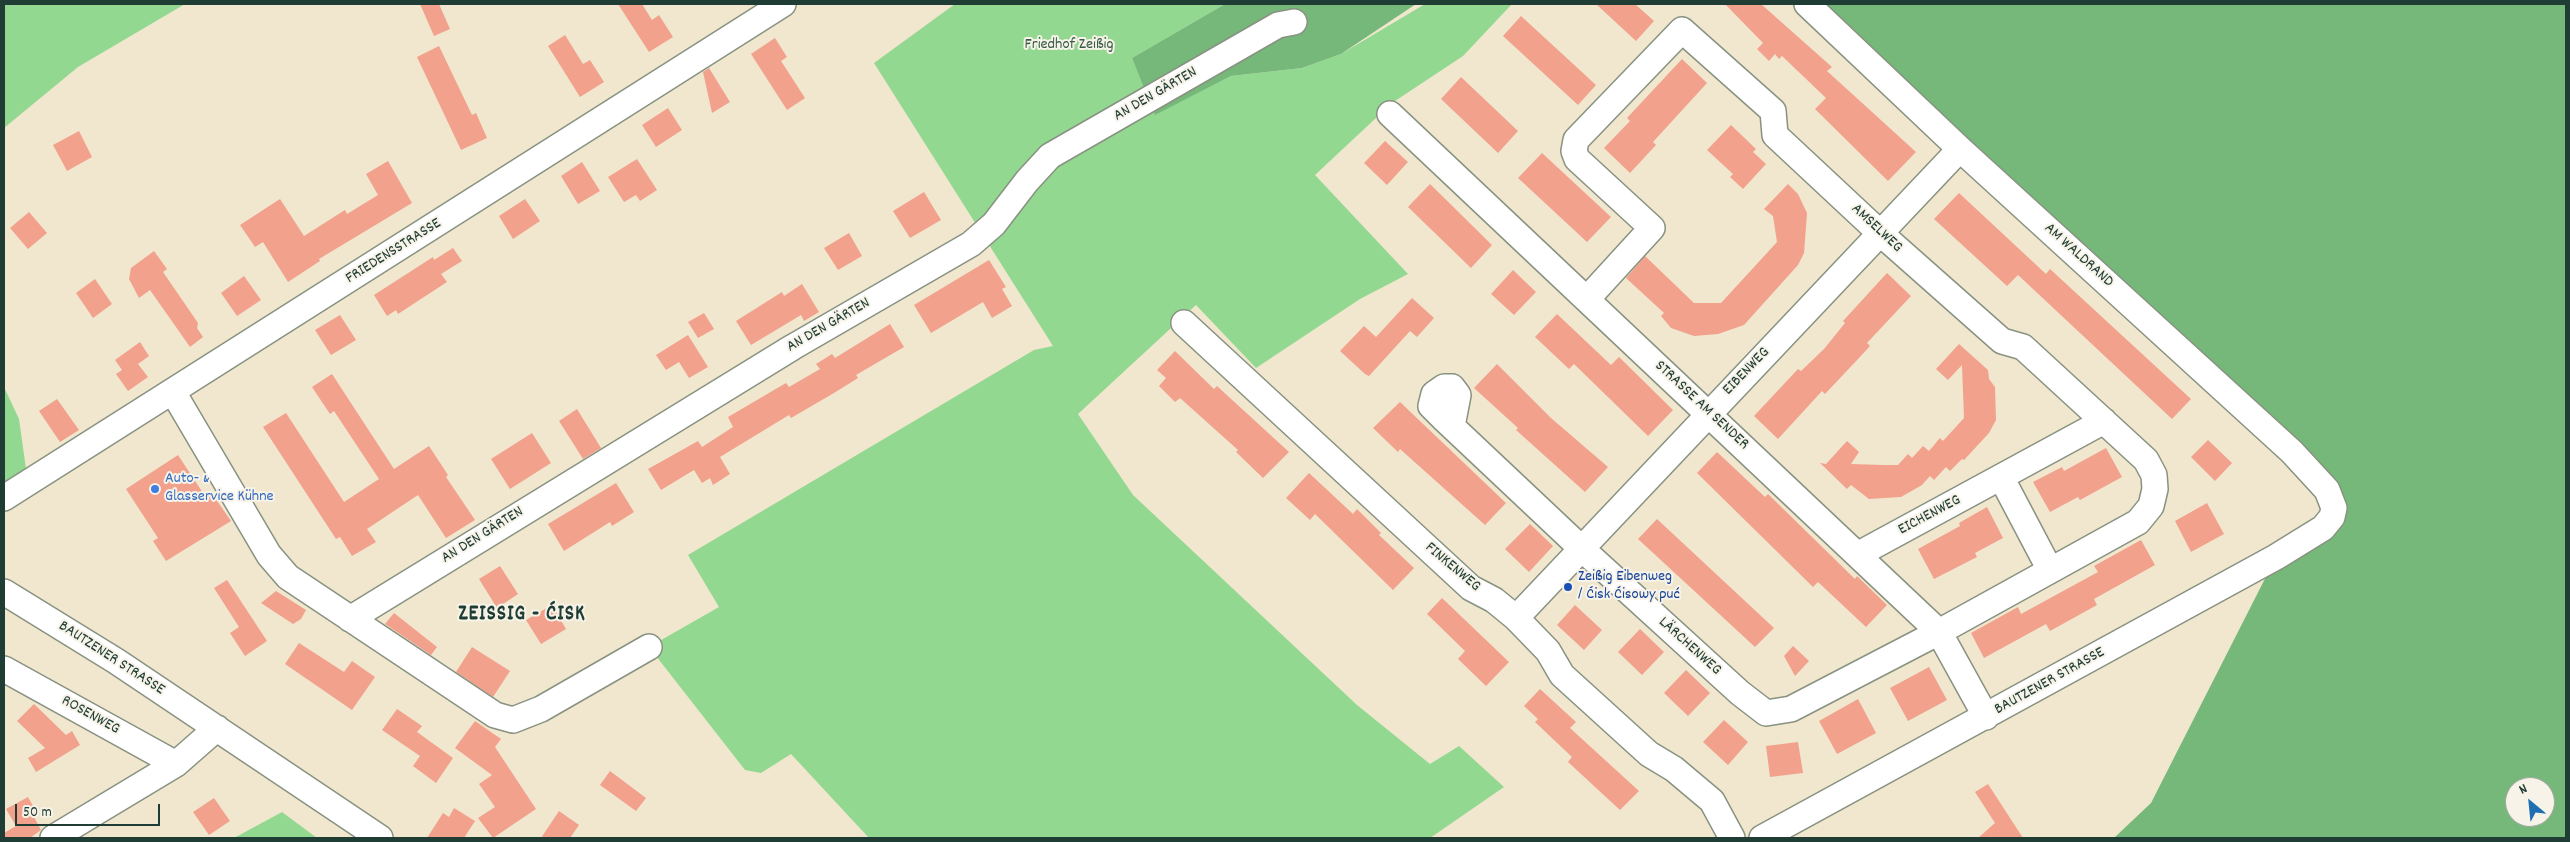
<!DOCTYPE html>
<meta charset="utf-8">
<style>
body{margin:0}
#map{position:relative;width:2570px;height:842px;overflow:hidden;background:#f0e7ce;font-family:Dekko,sans-serif}
canvas{display:block}
.frame{position:absolute;inset:0;border:5px solid #1f3d34;pointer-events:none}
.north{position:absolute;left:2505px;top:777px;width:50px;height:50px;box-sizing:border-box;background:#f7f3e8;border:1px solid #a1aaa0;border-radius:50%;rotate:332deg;font-size:14px;font-weight:700;line-height:20px;text-align:center;color:#1f3d34}
.north::after{content:'';display:block;margin:auto;width:18px;height:22px;background:#1f6fb2;clip-path:polygon(50% 0,100% 100%,50% 72%,0 100%)}
.scale{position:absolute;left:15px;top:804px;width:145px;height:22px;box-sizing:border-box;border:2px solid #1f3d34;border-top:0;padding-left:6px;font-size:15px;line-height:18px;white-space:nowrap;color:#1f3d34;-webkit-text-stroke:4px #f7f3e8;paint-order:stroke}
</style>
<div id="map">
<canvas width="2570" height="842"></canvas>
<div class="frame"></div>
<div class="north">N</div>
<div class="scale">50 m</div>
</div>
<script>
const ctx = document.querySelector('canvas').getContext('2d');
ctx.lineJoin = 'round';
function fill(path, color) { ctx.fillStyle = color; ctx.fill(path, 'evenodd'); }
const shape = rows => new Path2D(rows.map(r => 'M' + r).join(''));
function trace(path, color, width, dash) { ctx.strokeStyle = color; ctx.lineWidth = width; ctx.lineCap = dash ? 'butt' : 'round'; ctx.setLineDash(dash || []); ctx.stroke(path); }
function drawText(font, color, halo, rows, align = 'center') {
  ctx.font = font + ' Dekko,sans-serif'; ctx.lineWidth = 4; ctx.setLineDash([]); ctx.textBaseline = 'middle'; ctx.strokeStyle = halo; ctx.fillStyle = color; for (const [text, x, y, turn = 0] of rows) {
    ctx.save(); ctx.translate(x, y); ctx.rotate((+turn || 0) * Math.PI / 180); ctx.textAlign = isNaN(turn) ? turn : align; if (halo) ctx.strokeText(text, 0, 0); ctx.fillText(text, 0, 0); ctx.restore();
  }
}
const green = shape([
 [4,4,185,4,78,67,4,128],
 [955,4,1225,4,1132,58,1156,114,1231,76,1302,68,1341,54,1425,4,1512,4,1463,56,1392,103,1315,175,1408,274,1360,299,1256,368,1196,305,1078,414,1133,495,1357,705,1430,764,1459,746,1504,787,1430,838,869,838,791,754,761,773,745,770,649,647,719,607,688,555,1034,350,1053,346,874,63],
 [4,387,19,419,28,483,4,497],
 [282,812,317,838,234,838]
]);
const forest = shape([
 [1225,4,1416,4,1341,54,1302,68,1231,76,1155,115,1132,58],
 [1814,4,2566,4,2566,838,2114,838,2151,803,2276,557,2334,508],
 [2515,787,2545,787,2545,817,2515,817]
]);
const building = shape([
 [420,4,439,4,450,29,434,36],
 [618,4,642,4,652,20,659,15,673,37,649,52],
 [1596,4,1635,4,1654,21,1636,41],
 [1725,4,1761,4,1832,67,1827,71,1916,152,1888,181,1815,109,1826,98,1782,56,1779,59,1775,54,1769,61,1757,49,1763,43],
 [1521,16,1596,85,1578,105,1503,36],
 [565,35,583,64,590,60,604,82,580,97,548,46],
 [775,38,787,57,781,61,805,98,787,110,751,54],
 [439,46,472,115,476,113,487,138,461,150,417,57],
 [1682,59,1707,83,1653,142,1656,145,1630,173,1604,148,1630,121,1627,118],
 [709,68,730,102,712,113,703,72],
 [1461,77,1518,131,1498,153,1441,99],
 [668,108,682,130,656,147,642,125],
 [1731,125,1756,149,1753,152,1766,164,1743,189,1730,177,1733,174,1707,150],
 [79,131,92,157,67,171,53,145],
 [1385,141,1408,162,1387,185,1364,163],
 [1542,153,1611,217,1587,242,1518,178],
 [637,159,657,190,640,201,636,195,624,202,608,177],
 [388,161,412,203,319,259,320,261,288,282,263,242,255,247,240,225,280,199,304,236,345,210,347,214,378,195,366,174],
 [582,162,600,191,578,204,561,176],
 [1430,184,1492,245,1471,268,1408,207],
 [1788,184,1798,194,1807,213,1804,253,1798,265,1744,325,1718,334,1694,336,1671,328,1661,316,1664,313,1626,278,1645,256,1694,303,1721,303,1777,242,1773,216,1764,209],
 [924,192,941,220,910,238,893,211],
 [1959,193,2046,274,2050,269,2191,399,2172,419,2018,275,2007,286,1934,219],
 [525,199,540,221,513,239,499,216],
 [29,212,47,233,28,249,10,228],
 [849,233,862,256,838,270,824,248],
 [453,248,462,261,441,274,447,282,398,314,396,310,387,316,374,295,433,257,434,260],
 [154,251,167,269,163,272,198,323,197,328,203,337,190,347,150,290,139,298,129,279,131,268],
 [989,260,1006,287,1002,289,1012,306,992,318,983,302,931,333,914,305],
 [1513,270,1536,292,1514,315,1491,294],
 [1887,273,1911,296,1867,343,1870,346,1859,358,1825,394,1822,391,1778,439,1754,416,1798,369,1801,371,1824,349,1845,323,1843,321],
 [244,276,261,300,237,316,221,293],
 [95,279,112,304,93,318,76,293],
 [802,284,819,312,804,321,801,315,751,345,736,321,782,292,784,296],
 [1412,298,1434,318,1417,337,1410,331,1369,376,1365,374,1340,351,1364,326,1376,337],
 [704,313,714,329,698,338,688,322],
 [1557,314,1611,365,1619,357,1673,410,1648,436,1574,364,1569,369,1535,337],
 [340,315,356,340,331,355,315,330],
 [890,324,904,347,856,375,858,378,834,393,791,418,789,415,720,457,730,474,713,485,710,478,702,483,694,470,661,490,648,469,698,441,702,447,733,427,728,417,786,383,789,387,820,369,816,364,832,354,835,358],
 [688,335,708,367,689,378,679,362,666,370,656,355],
 [140,342,149,356,138,364,148,377,128,391,116,374,122,370,115,360],
 [1959,344,1988,370,1989,379,1995,387,1996,420,1989,433,1964,460,1962,459,1950,471,1946,467,1934,480,1930,476,1922,485,1901,497,1869,499,1851,485,1847,489,1820,463,1826,464,1847,441,1859,452,1851,464,1884,465,1898,465,1908,454,1912,458,1923,446,1929,451,1940,438,1943,441,1964,418,1962,365,1948,380,1936,369],
 [1175,351,1214,389,1217,386,1289,452,1263,478,1236,452,1238,450,1180,398,1175,402,1159,386,1166,378,1157,370],
 [1497,364,1551,418,1608,467,1585,492,1516,430,1518,428,1474,388],
 [332,374,394,469,429,446,448,475,446,477,475,520,446,538,418,495,367,529,376,542,352,556,340,537,336,539,263,427,286,413,344,502,379,479,334,411,330,414,312,387],
 [57,399,79,430,60,442,39,411],
 [1400,402,1506,503,1485,525,1400,449,1398,452,1373,428],
 [577,409,601,448,583,459,559,421],
 [532,433,551,463,510,489,491,459],
 [2208,440,2232,463,2215,481,2191,457],
 [2106,448,2122,477,2080,500,2078,497,2050,512,2033,482,2062,467,2064,471],
 [1717,452,1765,497,1768,494,1855,579,1857,576,1887,605,1866,627,1818,582,1813,587,1697,473],
 [178,455,205,496,211,492,231,521,166,561,153,541,158,538,126,489],
 [1309,473,1353,514,1357,509,1381,533,1379,535,1414,568,1393,590,1315,514,1310,520,1286,498],
 [616,483,634,512,612,526,610,522,564,551,548,524],
 [2207,503,2224,534,2191,552,2175,521],
 [1987,507,2003,538,1975,553,1977,557,1934,579,1918,549,1960,526,1959,523],
 [1657,519,1774,628,1755,647,1638,539],
 [1530,524,1553,546,1529,572,1505,549],
 [2141,540,2155,565,2094,599,2097,605,2050,631,2046,624,1984,658,1971,633,2018,607,2021,614,2098,572,2094,566],
 [500,566,518,594,497,608,479,579],
 [227,580,267,641,245,656,230,633,239,627,214,588],
 [276,591,306,610,301,619,293,624,261,603],
 [1442,598,1509,662,1486,686,1458,659,1465,651,1427,614],
 [552,605,566,629,541,644,526,620],
 [1575,605,1602,630,1584,650,1557,625],
 [394,613,437,647,431,655,385,624],
 [1640,629,1664,652,1642,675,1618,652],
 [299,643,344,672,352,661,375,677,352,710,285,664],
 [1793,646,1809,661,1795,676,1784,656],
 [472,647,510,671,493,697,456,672],
 [1929,667,1947,700,1908,721,1890,688],
 [1686,670,1710,693,1688,716,1664,693],
 [1540,689,1576,722,1570,728,1639,791,1620,810,1568,762,1572,757,1535,722,1538,719,1524,706],
 [1858,699,1876,733,1837,754,1819,721],
 [34,704,66,735,72,731,80,745,36,772,28,758,45,748,17,721],
 [397,709,422,726,417,732,453,758,436,783,413,766,420,756,382,730],
 [1724,720,1748,742,1728,765,1703,742],
 [475,721,501,739,495,747,536,809,493,838,478,818,495,807,479,784,492,775,455,748],
 [1798,742,1803,773,1770,777,1766,746],
 [610,771,646,798,636,811,600,785],
 [1988,784,2023,838,1978,838,1995,823,1975,792],
 [28,797,37,813,33,815,41,830,30,838,4,838,4,833,16,826,6,809],
 [214,798,230,821,209,835,193,812],
 [454,808,475,821,464,838,427,838,443,813,449,817],
 [559,811,579,825,570,838,541,838]
]);
const minor = shape([
 [1390,114,1939,632,1986,717],
 [1184,323,1471,588,1494,600,1516,618,1548,651,1562,675,1649,754,1674,769,1712,801,1732,838],
 [173,392,269,555,288,577,495,715,513,720,541,709,649,647],
 [1452,426,1458,395,1452,387,1444,387,1434,394,1431,406,1444,419,1582,549,1740,693,1766,713,1791,709,1939,632,2138,522,2151,506,2155,489,2154,475,2146,460,2023,347,2002,341,1880,233,1775,135,1773,111,1682,30,1576,140,1574,151,1577,159,1652,228,1587,299],
 [2001,477,2050,570],
 [4,498,783,4],
 [1859,554,2104,421],
 [4,592,116,661,380,838],
 [1516,618,1960,149],
 [350,619,793,347,971,244,994,224,1027,181,1050,156,1278,25,1294,22],
 [4,669,176,764],
 [53,838,176,764,217,728],
 [1762,838,2276,557,2323,528,2332,517,2334,508,2327,490,2292,452,1960,149,1807,4]
]);
const markers = [
 [155,489,5,"#3f7fe0"],
 [1568,587,5,"#1a4fb4"]
];
const parkNames = [
 ["Friedhof Zeißig",1069,46]
];
const streetNames = [
 ["AN DEN GÄRTEN",1156,95,-30],
 ["AMSELWEG",1876,229,43],
 ["FRIEDENSSTRASSE",394,252,-32],
 ["AM WALDRAND",2078,256,42],
 ["AN DEN GÄRTEN",829,326,-30],
 ["EIBENWEG",1747,372,-46],
 ["STRASSE AM SENDER",1701,406,43],
 ["EICHENWEG",1930,516,-28],
 ["AN DEN GÄRTEN",483,536,-32],
 ["FINKENWEG",1452,568,40],
 ["LÄRCHENWEG",1689,647,42],
 ["BAUTZENER STRASSE",111,659,33],
 ["BAUTZENER STRASSE",2050,682,-29],
 ["ROSENWEG",90,716,29]
];
const shopNames = [
 ["Auto- &",165,480],
 ["Glasservice Kühne",165,498]
];
const transitNames = [
 ["Zeißig Eibenweg",1578,578],
 ["/ Ćisk Ćisowy puć",1578,596]
];
const districtNames = [
 ["ZEISSIG - ĆISK",522,616]
];
fill(green, '#93d890');
fill(forest, '#76b87a');
fill(building, '#f2a18d');
trace(minor, '#889281', 28);
trace(minor, '#fff', 25);
for (const [x, y, r, color] of markers) { const dot = new Path2D(); dot.arc(x, y, r, 0, 2 * Math.PI); ctx.fillStyle = color; ctx.fill(dot); trace(dot, '#f7f3e8', 2); }
drawText('16px', '#365c46', '#f7f3e8', parkNames);
drawText('16px', '#1f3d34', '#f7f3e8', streetNames);
drawText('16px', '#366cbe', '#f7f3e8', shopNames, 'left');
drawText('16px', '#164399', '#f7f3e8', transitNames, 'left');
ctx.letterSpacing = '1px';
drawText('bold 21px', '#1f3d34', '#f7f3e8', districtNames);
ctx.letterSpacing = '0px';
</script>
